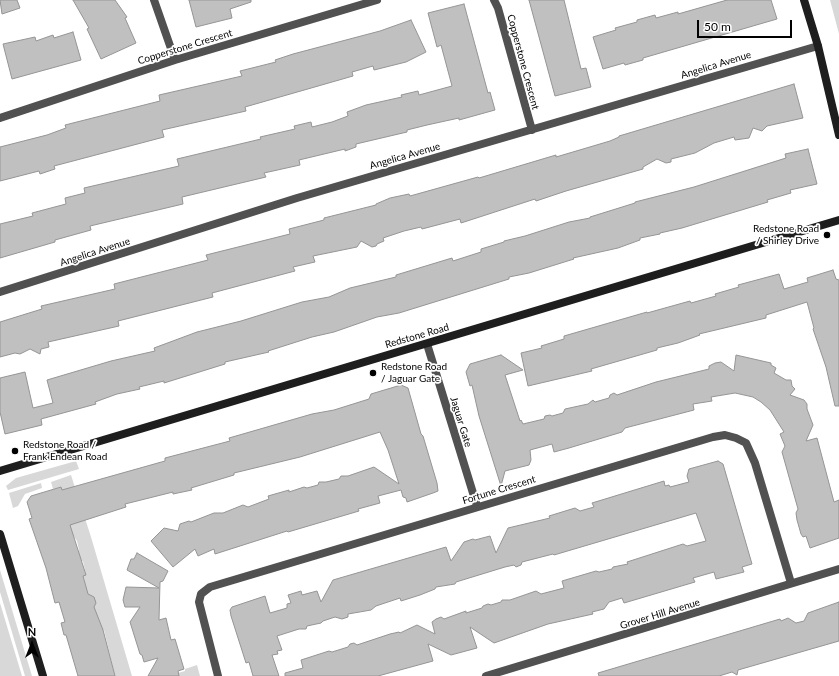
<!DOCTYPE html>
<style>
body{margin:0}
#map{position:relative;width:839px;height:676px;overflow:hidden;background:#fff;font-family:Lato,sans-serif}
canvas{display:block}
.north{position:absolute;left:12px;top:624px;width:40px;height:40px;-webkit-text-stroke:3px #fff;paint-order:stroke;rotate:0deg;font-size:11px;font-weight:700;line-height:16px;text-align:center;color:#000}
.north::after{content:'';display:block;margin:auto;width:14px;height:18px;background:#000;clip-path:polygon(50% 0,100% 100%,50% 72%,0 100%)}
.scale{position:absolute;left:697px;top:20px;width:95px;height:18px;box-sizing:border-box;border:2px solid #000;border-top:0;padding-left:5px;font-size:12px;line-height:14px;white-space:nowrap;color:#000;-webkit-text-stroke:3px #fff;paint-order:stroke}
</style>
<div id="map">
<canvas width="839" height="676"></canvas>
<div class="north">N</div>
<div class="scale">50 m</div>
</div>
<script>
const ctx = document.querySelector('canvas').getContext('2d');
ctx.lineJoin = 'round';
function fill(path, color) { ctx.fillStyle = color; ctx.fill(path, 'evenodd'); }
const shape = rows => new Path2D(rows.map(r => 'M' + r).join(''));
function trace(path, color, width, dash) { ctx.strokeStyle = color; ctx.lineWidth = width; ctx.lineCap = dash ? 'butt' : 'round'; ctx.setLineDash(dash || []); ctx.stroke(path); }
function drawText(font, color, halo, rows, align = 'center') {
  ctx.font = font + ' Lato,sans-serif'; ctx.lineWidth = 3.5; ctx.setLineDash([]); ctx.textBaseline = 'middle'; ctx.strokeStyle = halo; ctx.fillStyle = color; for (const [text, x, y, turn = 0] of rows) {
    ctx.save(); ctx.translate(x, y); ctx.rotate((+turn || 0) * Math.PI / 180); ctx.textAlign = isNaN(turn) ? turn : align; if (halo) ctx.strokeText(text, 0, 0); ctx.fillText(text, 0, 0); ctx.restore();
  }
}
const green = shape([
 [830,0,839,0,839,34],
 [76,461,79,469,8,490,6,486,16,478],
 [71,475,91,537,132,676,115,676,104,630,100,631,99,620,91,614,94,597,91,596,87,597,86,588,84,578,81,577,86,575,83,561,76,562,79,550,77,541,70,531,66,505,61,487,53,489,51,482],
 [41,483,42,488,25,494,18,506,13,508,9,493],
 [0,570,32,676,25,676,0,592],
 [0,603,22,676,0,676],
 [197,665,200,676,176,676,178,673,185,671,185,669]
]);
const building = shape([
 [0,0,17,0,20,8,2,14,0,0],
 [73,0,115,0,127,17,125,18,136,43,101,59,87,29,89,28,73,0],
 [189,0,251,0,251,2,230,9,232,18,196,27,189,0],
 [529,0,564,0,581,69,586,68,591,87,555,96,529,0],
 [727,0,771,0,777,19,643,58,643,60,625,65,624,63,603,69,593,37,616,30,615,28,637,22,637,20,655,15,656,18,678,12,678,14,727,0],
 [464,4,488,93,490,92,495,110,459,120,459,118,427,125,407,130,407,132,356,144,356,147,345,151,345,149,299,160,300,165,264,173,266,177,182,197,183,204,90,226,91,230,55,240,55,242,0,258,0,224,33,216,32,213,66,204,65,198,85,193,84,188,179,166,177,159,261,139,260,137,295,129,294,126,311,122,312,127,332,122,348,116,347,112,366,105,402,97,401,95,418,91,419,95,452,86,441,45,437,47,428,13,464,4],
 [411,20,426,52,406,62,374,70,373,66,352,72,353,76,245,107,246,111,162,130,164,137,54,166,55,169,40,174,39,171,0,181,0,147,47,135,66,128,65,125,160,101,159,95,242,76,240,71,276,62,275,60,293,54,380,31,411,20],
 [73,32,81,60,12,79,3,44,35,37,36,41,53,35,54,38,73,32],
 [794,84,803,118,767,126,762,131,753,128,749,138,735,140,734,137,714,143,695,153,671,159,671,162,666,163,657,159,643,167,643,169,566,191,536,201,535,199,461,223,460,219,422,229,421,227,404,231,383,238,384,241,377,244,376,246,372,247,361,241,357,247,313,256,315,262,293,267,295,271,212,293,213,297,118,321,119,326,48,342,49,347,41,349,40,354,30,349,20,354,15,353,0,357,0,322,42,309,41,306,115,289,114,284,208,260,206,255,290,234,289,229,324,220,324,218,376,205,376,204,390,198,409,194,410,196,478,177,479,178,556,155,556,157,610,141,619,137,619,136,794,84],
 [808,149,817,184,790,190,791,193,767,200,768,202,682,228,660,233,660,234,640,238,640,240,618,248,573,258,574,259,529,273,509,277,509,279,399,313,377,317,334,332,312,337,268,351,269,352,225,362,225,364,164,383,164,381,139,387,140,389,117,394,95,402,96,404,41,419,42,425,5,434,0,412,0,378,25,372,33,408,53,403,47,380,111,361,155,351,154,348,197,332,241,321,302,302,329,297,350,288,396,277,396,275,452,258,453,261,481,252,481,249,504,242,504,241,525,236,569,222,590,218,590,217,635,203,635,202,694,187,786,158,785,154,808,149],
 [833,270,836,279,839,280,839,406,835,406,826,367,813,329,814,328,807,302,766,315,766,318,699,334,700,335,678,343,657,348,657,350,591,369,592,371,528,386,521,353,542,348,541,346,564,339,564,336,647,312,647,313,690,301,691,303,716,296,715,294,739,287,738,285,779,274,784,289,808,282,807,278,833,270],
 [501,355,523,370,505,375,520,421,521,420,523,424,544,419,545,416,550,415,552,416,563,413,565,409,588,404,593,400,595,402,609,398,610,395,614,393,617,395,656,382,709,369,709,366,715,363,721,362,734,371,736,355,771,363,771,365,776,368,774,373,786,380,791,380,792,386,795,389,790,395,804,400,807,404,807,409,813,425,806,441,817,438,834,502,839,500,839,538,810,548,806,536,803,537,801,534,797,520,796,513,798,509,782,452,785,446,780,434,784,432,770,410,761,402,753,397,735,393,711,397,712,401,693,404,694,410,625,428,622,432,569,448,554,452,552,444,530,450,531,460,529,465,505,471,501,486,479,416,472,385,470,386,466,372,470,364,501,355],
 [401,385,408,388,421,434,423,436,437,483,438,491,433,493,407,502,406,498,403,497,401,490,378,496,380,503,358,509,359,511,288,532,287,531,215,554,214,549,198,556,195,549,173,567,151,541,164,528,178,531,180,524,189,521,191,522,214,513,223,513,243,505,248,507,269,499,268,496,289,490,289,492,304,487,307,488,318,485,319,482,326,482,339,479,341,476,348,476,374,467,399,484,388,450,380,432,300,457,234,473,234,475,191,488,192,490,173,494,173,492,125,504,126,507,70,525,86,575,83,576,88,594,94,597,96,603,94,607,103,630,115,676,78,676,66,635,64,635,61,623,65,622,59,602,55,603,46,568,29,519,32,518,27,502,31,496,61,487,62,490,165,461,165,458,230,441,229,438,312,414,334,410,369,399,371,394,401,385],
 [718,461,723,464,752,564,742,567,744,572,716,579,714,572,693,578,695,582,624,603,622,598,609,602,604,609,592,612,593,614,548,624,494,643,470,627,477,648,451,655,428,644,433,661,378,676,285,676,285,673,303,668,301,660,329,651,332,652,348,647,350,644,354,643,357,645,390,634,399,632,400,633,417,625,435,634,432,622,436,619,441,617,444,619,466,611,466,613,482,608,483,606,488,604,491,605,501,602,502,600,510,600,536,591,541,594,564,588,562,581,596,571,599,572,612,569,613,567,628,564,627,562,683,544,687,546,706,541,696,513,554,555,553,554,522,562,521,565,516,567,514,565,505,567,456,582,455,584,436,587,435,589,420,595,401,601,400,598,376,606,371,610,348,614,348,617,342,619,335,617,323,621,321,623,307,626,306,629,299,629,277,636,282,650,277,651,278,654,272,655,279,676,253,676,249,662,246,663,231,616,230,610,232,607,265,596,270,613,287,608,287,604,291,603,288,595,301,591,302,595,317,591,321,602,333,580,446,547,451,561,464,542,473,539,475,540,490,536,496,553,508,528,550,518,549,516,575,508,580,511,594,507,592,503,664,481,665,486,669,485,670,487,689,482,687,476,689,469,718,461],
 [137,553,168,571,163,581,160,582,159,620,166,618,171,640,175,639,184,669,178,671,179,676,148,676,158,658,144,662,142,655,140,654,130,622,140,607,125,607,123,600,126,587,159,588,127,570,131,559,134,559,137,553],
 [839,602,839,641,738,670,737,675,732,672,719,676,599,676,598,673,780,619,781,621,788,618,796,623,804,621,808,613,839,602]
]);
const street = shape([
 [154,0,175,60],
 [494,0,498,8,532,130],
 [0,118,175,60,377,0],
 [0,292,297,198,818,46],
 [427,344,477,506],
 [218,676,199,602,201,594,210,587,713,437,725,435,736,438,746,443,755,463,791,583],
 [486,676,839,569]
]);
const secondary = shape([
 [804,0,818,46,839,135],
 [0,471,839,220],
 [0,534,43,676]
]);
const markers = [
 [827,235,4,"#000"],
 [373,373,4,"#000"],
 [15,451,4,"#000"]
];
const streetNames = [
 ["Copperstone Crescent",185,47,-17],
 ["Copperstone Crescent",523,62,75],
 ["Angelica Avenue",716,65,-17],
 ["Angelica Avenue",405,156,-16],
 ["Angelica Avenue",95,252,-18],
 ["Redstone Road",417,336,-16],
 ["Jaguar Gate",461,422,73],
 ["Fortune Crescent",499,490,-17],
 ["Grover Hill Avenue",660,614,-17]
];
const poiNames = [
 ["Redstone Road",819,229,"right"],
 ["/ Shirley Drive",819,241,"right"],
 ["Redstone Road",381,367],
 ["/ Jaguar Gate",381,379],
 ["Redstone Road /",23,445],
 ["Frank Endean Road",23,457]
];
fill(green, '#d8d8d8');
fill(building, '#c0c0c0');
trace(building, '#959595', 1);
trace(street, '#515151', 8);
trace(secondary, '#1e1e1e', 8);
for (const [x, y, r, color] of markers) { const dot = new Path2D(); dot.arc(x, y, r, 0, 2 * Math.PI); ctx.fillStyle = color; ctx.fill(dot); trace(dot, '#fff', 1.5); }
drawText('10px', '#000', '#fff', streetNames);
drawText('10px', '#000', '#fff', poiNames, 'left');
</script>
